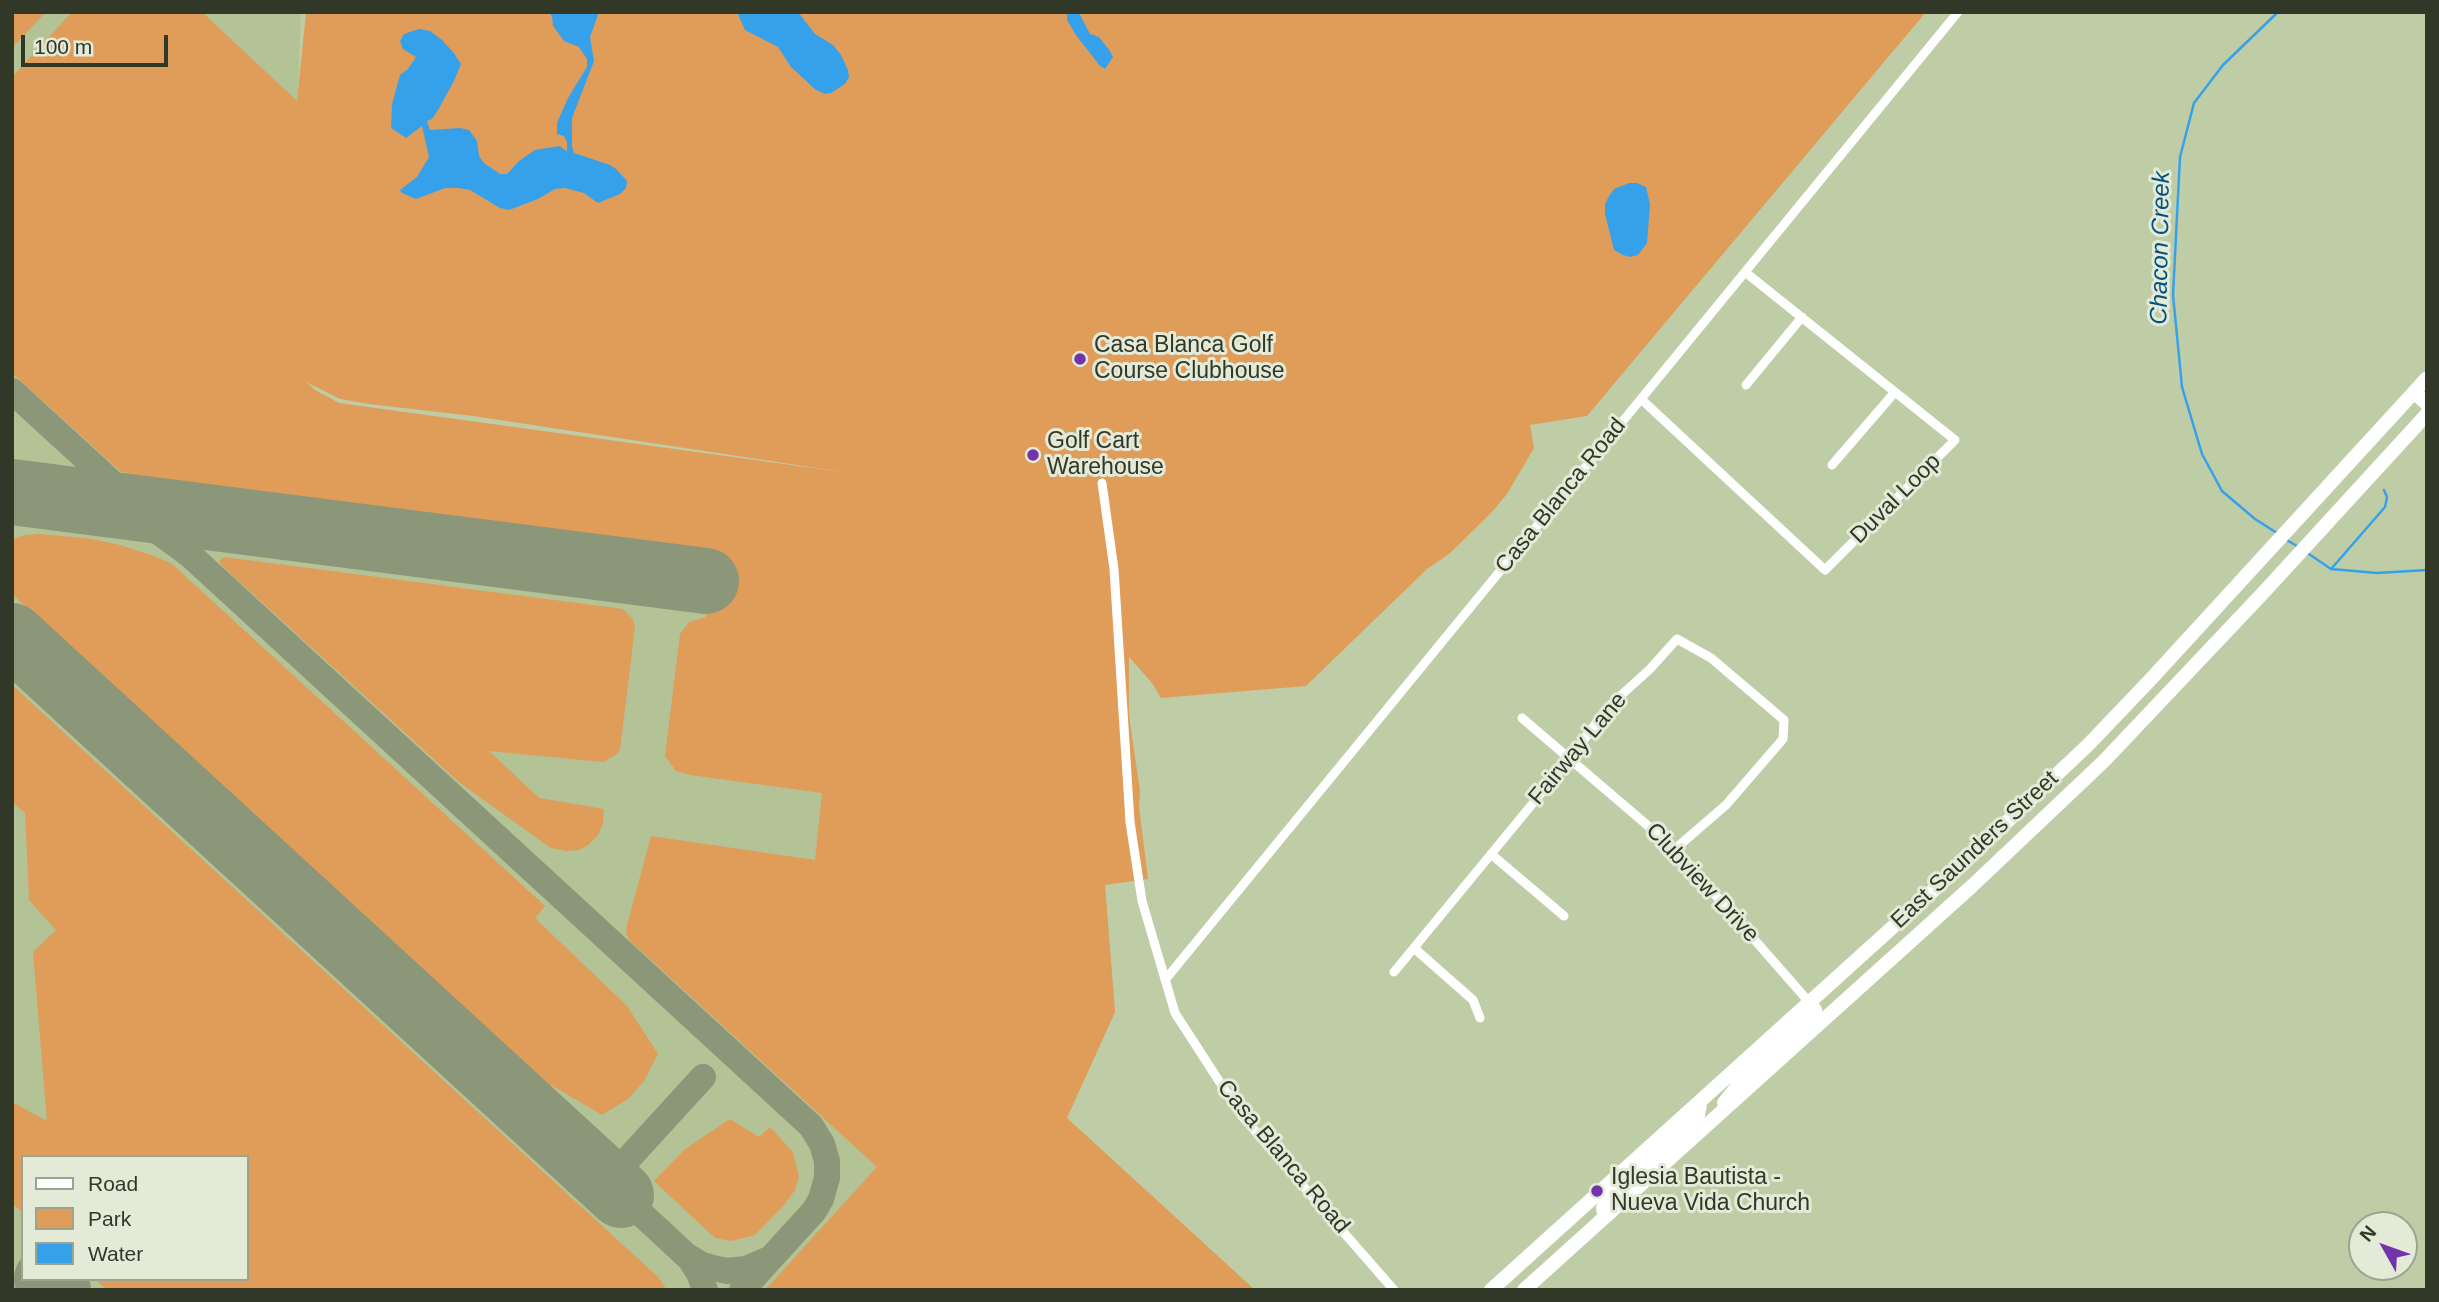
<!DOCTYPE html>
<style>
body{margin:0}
#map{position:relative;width:2439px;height:1302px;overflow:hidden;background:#bfcda7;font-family:Arial,sans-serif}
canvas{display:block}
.frame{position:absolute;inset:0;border:14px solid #323828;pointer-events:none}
.legend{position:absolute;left:21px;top:1155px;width:228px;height:126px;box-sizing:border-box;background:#e3ead7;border:2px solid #9ca391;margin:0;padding:9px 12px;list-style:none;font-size:21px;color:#323828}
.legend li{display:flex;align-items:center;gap:14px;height:35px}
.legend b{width:35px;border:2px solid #9ca391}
.north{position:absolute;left:2348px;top:1211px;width:70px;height:70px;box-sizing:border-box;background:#e3ead7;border:2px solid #9ca391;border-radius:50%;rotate:310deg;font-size:19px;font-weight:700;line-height:28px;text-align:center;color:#323828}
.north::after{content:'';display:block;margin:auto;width:24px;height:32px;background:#7134aa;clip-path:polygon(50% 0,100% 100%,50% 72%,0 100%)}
.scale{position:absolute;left:21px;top:35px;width:147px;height:32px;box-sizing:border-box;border:4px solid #323828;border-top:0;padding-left:9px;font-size:21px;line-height:24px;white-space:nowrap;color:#323828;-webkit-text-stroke:5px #e3ead7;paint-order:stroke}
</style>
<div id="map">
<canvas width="2439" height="1302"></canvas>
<div class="frame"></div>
<ul class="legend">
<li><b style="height:9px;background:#fff"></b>Road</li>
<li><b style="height:19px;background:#e09c59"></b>Park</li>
<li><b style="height:19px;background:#36a1eb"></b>Water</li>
</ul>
<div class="north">N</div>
<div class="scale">100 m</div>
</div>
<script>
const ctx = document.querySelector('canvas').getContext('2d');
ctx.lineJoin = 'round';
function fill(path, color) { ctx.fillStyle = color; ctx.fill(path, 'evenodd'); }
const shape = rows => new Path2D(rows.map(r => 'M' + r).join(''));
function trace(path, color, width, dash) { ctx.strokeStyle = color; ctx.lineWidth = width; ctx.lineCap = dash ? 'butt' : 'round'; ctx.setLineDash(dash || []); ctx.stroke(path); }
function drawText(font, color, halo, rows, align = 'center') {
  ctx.font = font + ' Arial,sans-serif'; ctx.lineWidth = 6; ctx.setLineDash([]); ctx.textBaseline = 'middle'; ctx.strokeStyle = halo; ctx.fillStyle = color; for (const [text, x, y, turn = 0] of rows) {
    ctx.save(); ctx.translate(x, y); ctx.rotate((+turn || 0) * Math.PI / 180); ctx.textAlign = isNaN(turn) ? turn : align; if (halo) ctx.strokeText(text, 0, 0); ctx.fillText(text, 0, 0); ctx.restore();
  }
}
const built = shape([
 [12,12,301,12,298,97,281,294,297,374,315,390,339,403,1004,507,1079,558,1115,1012,1067,1118,1255,1290,12,1290],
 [23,1157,247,1157,247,1279,23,1279]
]);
const green = shape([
 [12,12,46,12,12,48],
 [72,12,202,12,297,101,306,12,1926,12,1587,416,1530,425,1534,448,1507,494,1492,512,1449,554,1427,569,1306,686,1161,698,1152,683,1129,657,1129,716,1140,791,1139,807,1148,879,1105,885,1115,1012,1067,1118,1255,1290,765,1290,877,1167,629,940,626,933,627,925,651,836,815,860,822,793,690,775,676,771,665,756,680,634,689,622,706,617,714,551,132,475,120,471,12,373,12,77],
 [306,382,340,399,369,404,473,416,850,473,339,403,315,390],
 [40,534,92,539,120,545,154,556,172,564,545,906,535,918,627,1006,658,1054,644,1081,628,1099,602,1115,551,1085,549,1086,12,594,12,540,24,535],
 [224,557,623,609,632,618,635,627,620,750,616,755,603,762,489,751,539,798,604,809,603,824,598,835,588,845,579,850,567,851,551,848,460,783,221,565,219,561],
 [12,685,658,1277,667,1290,107,1290,95,1279,247,1279,247,1157,23,1157,23,1213,12,1203,12,1102,47,1121,33,952,56,930,29,900,25,813,12,802],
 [730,1119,759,1137,770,1127,793,1152,799,1177,795,1190,784,1205,755,1235,731,1241,715,1238,654,1181,685,1149]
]);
const water = shape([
 [548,12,599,12,590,37,594,61,572,118,572,146,574,153,610,165,616,169,627,181,626,188,620,194,598,203,584,193,565,188,555,189,538,199,509,210,500,208,470,190,458,188,445,188,416,199,402,193,400,190,417,177,429,157,422,126,406,138,391,128,392,104,400,75,408,69,416,57,403,49,400,41,404,34,419,29,430,31,442,40,453,52,461,64,454,81,438,110,432,119,427,121,430,130,460,128,469,130,477,141,479,156,484,163,500,174,507,174,519,161,535,150,559,146,567,151,567,142,564,136,557,134,557,123,568,98,587,67,587,59,579,47,564,41,553,26,552,16],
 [737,12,798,12,815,34,833,45,841,55,848,70,849,77,845,84,831,93,825,94,816,90,791,67,778,47,745,30],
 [1067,12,1079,13,1090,34,1099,37,1110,51,1113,57,1105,69,1100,66,1076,35,1067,20],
 [1629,183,1637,183,1646,187,1650,204,1647,243,1638,255,1630,257,1623,255,1614,250,1605,214,1605,204,1609,196,1614,189]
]);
const stream = shape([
 [2277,533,2255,519,2222,491,2202,454,2182,387,2173,295,2180,157,2194,103,2223,65,2278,12],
 [2285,539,2297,546],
 [2306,552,2331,569,2377,573,2427,570],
 [2332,568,2385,507,2387,497,2384,490]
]);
const taxiway = shape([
 [12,391,95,467,97,480,92,492,81,498,66,499,100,508,134,519,160,533,190,555,811,1126,822,1144,827,1161,827,1178,821,1199,814,1211,742,1290],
 [95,467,113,484,134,497,182,514],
 [188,551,186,538,192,526,201,521,217,519],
 [607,1182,703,1077],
 [621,1195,690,1259,699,1273,705,1290],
 [687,1256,702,1265,726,1271,746,1269,767,1260]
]);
const runway = shape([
 [12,492,706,581],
 [12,636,621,1195],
 [47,1279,58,1290]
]);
const minor = shape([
 [1746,385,1802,317],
 [1641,399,1825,570,1955,440,1745,272],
 [1832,465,1895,392],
 [1102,483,1114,569,1130,822,1142,901,1175,1013,1241,1115,1394,1290],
 [1522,718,1675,849,1809,1002],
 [1491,854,1564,916],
 [1414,948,1473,1000,1480,1018],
 [1394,972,1571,757,1608,707,1650,669,1677,639,1711,658,1784,720,1783,739,1726,805,1675,849],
 [1165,980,1958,12]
]);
const primary = shape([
 [2414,392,2427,404],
 [1724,1103,1745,1076,1813,1014,1815,1010,1809,1002],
 [1605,1217,1603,1208,1606,1201,1698,1115,1700,1104],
 [1491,1290,1957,869,2089,744,2151,679,2427,378],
 [1524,1290,1972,886,2104,761,2263,593,2427,414]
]);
const markers = [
 [1080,359,7,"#7134aa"],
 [1033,455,7,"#7134aa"],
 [1597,1191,7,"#7134aa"]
];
const poiNames = [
 ["Casa Blanca Golf",1094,346],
 ["Course Clubhouse",1094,372],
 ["Golf Cart",1047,442],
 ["Warehouse",1047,468],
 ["Iglesia Bautista -",1611,1178],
 ["Nueva Vida Church",1611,1204]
];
const streetNames = [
 ["Casa Blanca Road",1561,496,-51],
 ["Duval Loop",1896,499,-45],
 ["Fairway Lane",1578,749,-50],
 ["East Saunders Street",1975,850,-43],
 ["Clubview Drive",1702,883,47],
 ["Casa Blanca Road",1283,1157,50]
];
const waterNames = [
 ["Chacon Creek",2161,248,-89]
];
fill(built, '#b3c396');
fill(green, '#e09c59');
fill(water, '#36a1eb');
trace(stream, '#36a1eb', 2.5);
trace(taxiway, '#8c9779', 26);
trace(runway, '#8c9779', 66);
trace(minor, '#fff', 9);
trace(primary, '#fff', 14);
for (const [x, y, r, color] of markers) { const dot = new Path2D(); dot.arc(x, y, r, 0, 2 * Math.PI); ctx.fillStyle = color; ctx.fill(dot); trace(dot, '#e3ead7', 2.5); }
drawText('23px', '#323828', '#e3ead7', poiNames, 'left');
drawText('23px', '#323828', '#e3ead7', streetNames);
drawText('italic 24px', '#005282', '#e3ead7', waterNames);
</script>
